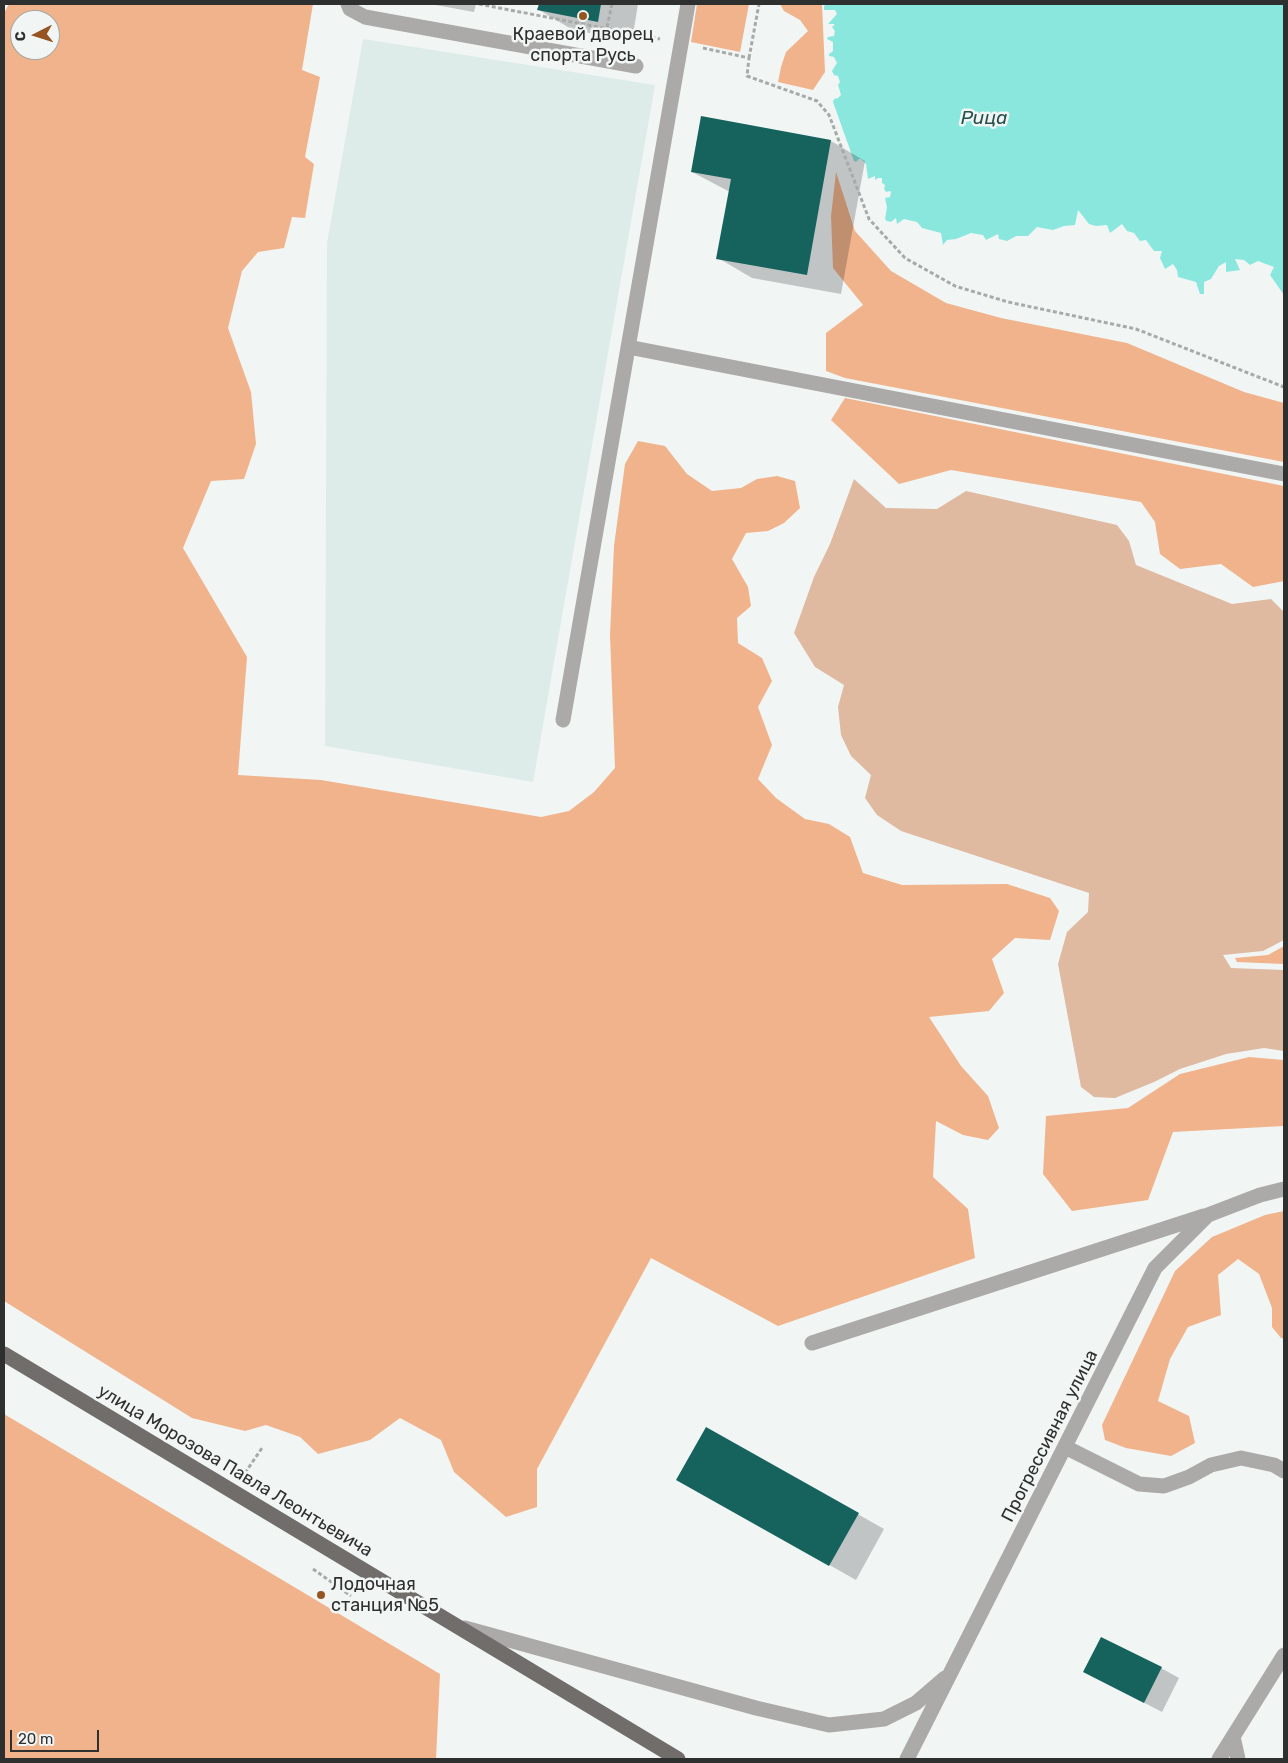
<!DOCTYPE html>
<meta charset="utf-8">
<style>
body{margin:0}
#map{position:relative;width:1288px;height:1763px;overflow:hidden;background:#f1f6f5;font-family:Rubik,sans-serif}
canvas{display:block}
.frame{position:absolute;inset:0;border:5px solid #2e3030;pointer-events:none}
.north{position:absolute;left:10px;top:10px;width:50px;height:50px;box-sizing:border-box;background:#f1f6f5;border:1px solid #a3a7a6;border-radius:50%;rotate:265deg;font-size:14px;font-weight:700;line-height:20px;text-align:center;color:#2e3030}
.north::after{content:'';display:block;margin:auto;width:18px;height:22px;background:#965421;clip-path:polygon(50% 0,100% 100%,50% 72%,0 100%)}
.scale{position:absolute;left:10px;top:1730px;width:89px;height:22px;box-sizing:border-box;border:2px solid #2e3030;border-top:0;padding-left:6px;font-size:15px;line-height:18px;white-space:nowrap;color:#2e3030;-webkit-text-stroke:4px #f1f6f5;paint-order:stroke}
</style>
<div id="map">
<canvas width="1288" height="1763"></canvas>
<div class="frame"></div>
<div class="north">С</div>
<div class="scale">20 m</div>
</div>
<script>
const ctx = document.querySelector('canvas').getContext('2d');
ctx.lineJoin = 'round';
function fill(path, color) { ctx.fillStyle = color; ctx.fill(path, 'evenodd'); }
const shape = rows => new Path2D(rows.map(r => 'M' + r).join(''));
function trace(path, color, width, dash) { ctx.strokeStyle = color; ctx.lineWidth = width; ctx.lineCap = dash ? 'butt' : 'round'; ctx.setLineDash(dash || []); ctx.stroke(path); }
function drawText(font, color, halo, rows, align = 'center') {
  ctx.font = font + ' Rubik,sans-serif'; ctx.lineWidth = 5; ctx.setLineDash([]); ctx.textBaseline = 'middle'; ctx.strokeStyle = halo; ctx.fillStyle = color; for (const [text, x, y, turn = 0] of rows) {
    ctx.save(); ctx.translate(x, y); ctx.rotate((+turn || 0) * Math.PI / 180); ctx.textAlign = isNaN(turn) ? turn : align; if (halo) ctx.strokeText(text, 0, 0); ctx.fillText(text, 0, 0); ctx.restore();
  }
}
const built = shape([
 [363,39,655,85,533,782,325,746,327,243]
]);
const green = shape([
 [854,479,886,508,937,509,966,491,1117,525,1129,541,1136,565,1232,604,1271,599,1284,612,1284,940,1263,951,1223,955,1231,968,1284,970,1284,1051,1264,1048,1226,1054,1180,1069,1154,1082,1115,1098,1094,1097,1081,1087,1058,964,1067,932,1088,912,1089,893,901,831,877,815,865,798,871,775,851,756,841,735,838,707,844,685,815,667,794,633,814,577,830,544]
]);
const forest = shape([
 [9,4,313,4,302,70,320,77,305,157,314,164,305,218,292,217,284,248,258,252,242,271,228,328,251,392,256,444,244,479,211,481,183,548,247,657,238,775,321,780,541,817,569,811,594,792,615,768,610,635,614,546,625,464,638,441,665,446,687,474,712,491,741,488,757,479,777,476,795,481,800,508,784,523,768,531,746,533,732,559,748,587,751,606,737,618,738,643,762,658,772,681,758,707,772,745,758,779,776,798,805,819,829,824,850,837,863,873,902,885,1007,884,1050,898,1059,911,1050,940,1015,938,992,959,1004,993,989,1011,929,1017,961,1066,988,1096,999,1128,988,1140,963,1135,936,1121,933,1177,968,1209,975,1258,778,1326,651,1258,537,1469,537,1507,506,1517,454,1472,441,1440,400,1418,370,1440,318,1454,300,1437,266,1425,245,1431,192,1418,4,1301,4,13],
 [20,20,50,20,50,50,20,50],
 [697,4,749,4,740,52,691,42],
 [780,4,822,4,825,72,813,90,778,82,781,67,786,52,808,31,800,20,784,11],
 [836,172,855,231,891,271,946,303,1001,318,1127,343,1244,392,1284,403,1284,462,845,378,826,371,826,333,863,305,833,268,831,216],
 [845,398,1284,486,1284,581,1253,587,1221,564,1180,569,1160,554,1155,522,1141,502,951,470,899,484,831,420],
 [1284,946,1284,964,1237,962,1235,958,1268,955],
 [1249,1057,1284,1060,1284,1126,1173,1132,1148,1200,1072,1211,1043,1174,1046,1116,1128,1108,1180,1074],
 [1284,1211,1284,1339,1281,1338,1272,1327,1272,1308,1259,1274,1238,1259,1218,1275,1221,1315,1188,1327,1170,1359,1158,1401,1189,1416,1195,1443,1171,1456,1126,1448,1105,1440,1102,1425,1175,1271,1212,1237,1265,1215],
 [4,1414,440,1674,436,1759,4,1759]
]);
const water = shape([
 [827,4,1284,4,1284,295,1270,275,1274,267,1258,261,1250,265,1244,260,1235,259,1240,270,1226,272,1226,262,1219,266,1211,279,1204,282,1204,294,1200,294,1196,282,1178,277,1177,270,1173,264,1165,269,1160,258,1162,251,1154,251,1146,240,1140,241,1134,233,1127,231,1122,224,1110,233,1107,225,1096,226,1089,224,1078,210,1075,225,1064,226,1053,230,1037,227,1028,236,1016,236,1007,241,999,239,998,234,986,240,983,235,971,233,956,239,947,240,943,245,941,233,922,228,917,222,904,219,897,224,896,218,891,222,887,221,885,219,887,207,885,198,890,197,891,192,890,191,886,192,884,189,885,185,882,183,882,178,878,178,875,180,875,176,868,179,866,164,861,159,859,159,856,162,854,161,833,102,834,99,838,98,841,95,838,85,840,82,838,76,834,75,832,71,837,63,834,57,829,56,829,54,833,51,833,42,827,39,828,37,834,36,835,31,832,27,835,24,828,24,837,14,835,10,824,10,824,6]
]);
const shadow = shape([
 [430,4,476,4,474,12],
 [540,4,638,4,632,41,573,30,539,10],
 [831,141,865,161,841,294,752,278,718,258,730,192,692,172],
 [706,1428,884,1529,856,1580,704,1494],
 [1161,1668,1179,1678,1162,1712,1102,1681]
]);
const building = shape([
 [539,4,601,4,598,22,537,10],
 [701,116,831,140,807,275,716,259,731,179,691,172],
 [706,1427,859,1513,829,1566,676,1480],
 [1101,1637,1162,1667,1144,1703,1083,1672]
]);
const path = shape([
 [479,4,660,39],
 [607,27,612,4],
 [703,48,749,58,747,76,817,101,829,115,869,219,905,258,955,286,1008,302,1136,329,1284,387],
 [749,58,759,4],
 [245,1473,262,1448],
 [313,1569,351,1596]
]);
const minor = shape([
 [348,4,350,9,365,17,636,66],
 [628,347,1284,474],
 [563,720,688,4],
 [812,1343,1204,1216],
 [1065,1447,1139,1484,1164,1486,1189,1477,1211,1465,1241,1458,1274,1465,1284,1471],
 [465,1628,756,1708,829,1725,884,1719,916,1703,945,1678],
 [1233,1737,1238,1759],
 [907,1759,1155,1268,1208,1215,1260,1195,1284,1189],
 [1219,1759,1284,1655]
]);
const major = shape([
 [4,1354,678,1759]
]);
const markers = [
 [583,16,5,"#965421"],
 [321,1595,5,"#965421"]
];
const poiNames = [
 ["Краевой дворец",583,35],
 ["спорта Русь",583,56],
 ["Лодочная",331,1585,"left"],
 ["станция №5",331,1606,"left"]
];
const streetNames = [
 ["Прогрессивная улица",1050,1436,-63],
 ["улица Морозова Павла Леонтьевича",235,1471,31]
];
const waterNames = [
 ["Рица",984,119]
];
fill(built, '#ddebe9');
fill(green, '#dfb9a0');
fill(forest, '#f0b38b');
fill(water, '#8ae7de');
fill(shadow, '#0003');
fill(building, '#16635e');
trace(path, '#a6aaa9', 3, [4, 2.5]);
trace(minor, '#acaaa9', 15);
trace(major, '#706d6b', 15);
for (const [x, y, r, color] of markers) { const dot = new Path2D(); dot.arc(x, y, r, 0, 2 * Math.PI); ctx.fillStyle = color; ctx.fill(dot); trace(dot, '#f1f6f5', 2); }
drawText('18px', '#2e3030', '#f1f6f5', poiNames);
drawText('18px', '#2e3030', '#f1f6f5', streetNames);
drawText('italic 19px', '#27514e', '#f1f6f5', waterNames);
</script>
